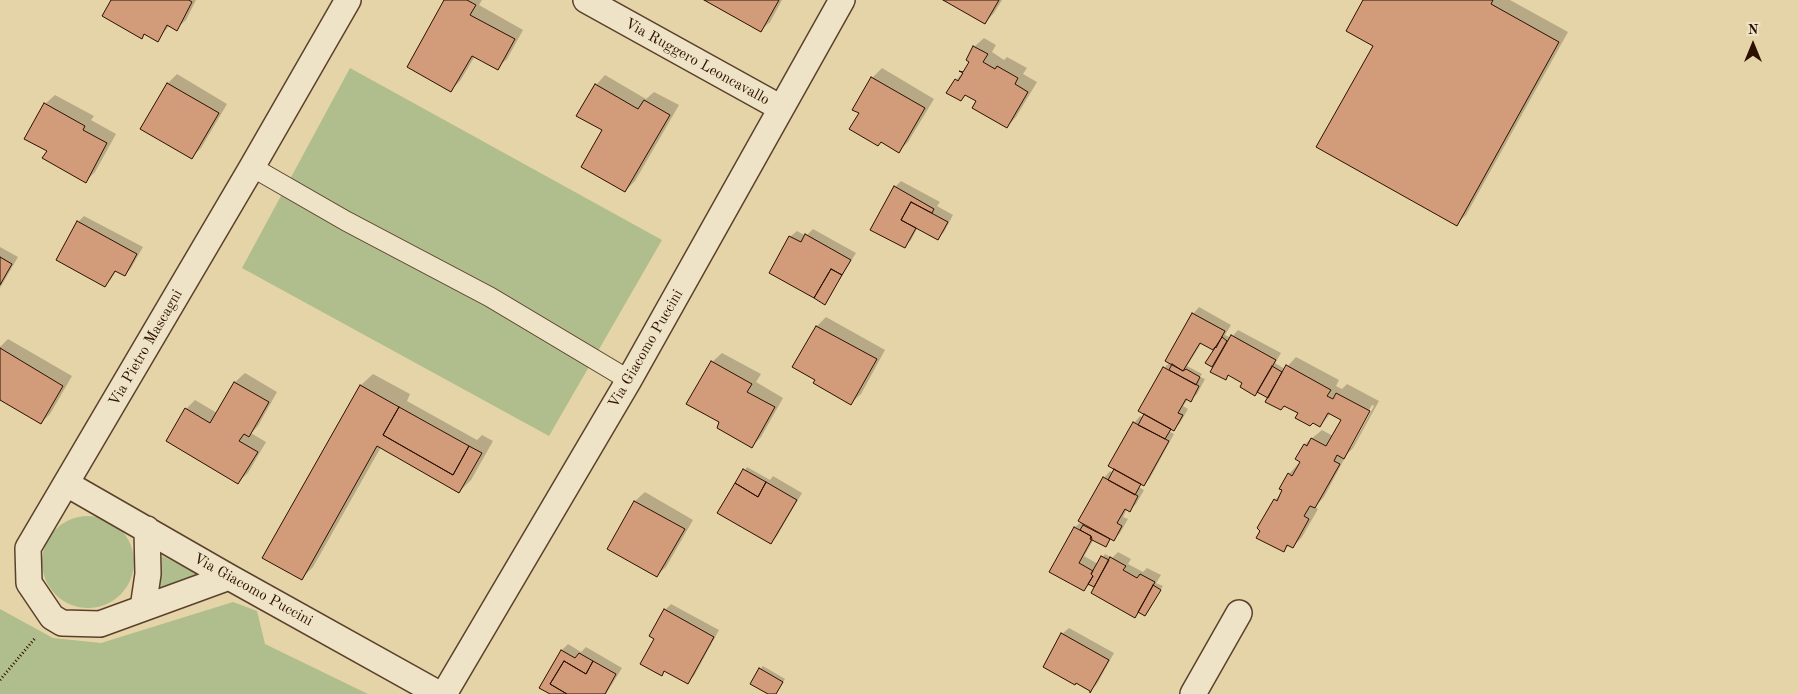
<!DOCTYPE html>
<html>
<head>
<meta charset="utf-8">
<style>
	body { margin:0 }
	#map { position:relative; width:1798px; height:694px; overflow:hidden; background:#e5d4a8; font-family:"Old Standard TT",serif }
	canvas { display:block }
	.north { position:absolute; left:1728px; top:20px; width:50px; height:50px; -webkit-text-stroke:4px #eee3c6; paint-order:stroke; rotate:0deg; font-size:14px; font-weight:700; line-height:20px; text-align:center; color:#2d1002 }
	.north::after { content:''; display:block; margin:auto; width:18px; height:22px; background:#2d1002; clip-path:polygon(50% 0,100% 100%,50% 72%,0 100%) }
</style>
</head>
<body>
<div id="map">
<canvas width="1798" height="694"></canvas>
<div class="north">N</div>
</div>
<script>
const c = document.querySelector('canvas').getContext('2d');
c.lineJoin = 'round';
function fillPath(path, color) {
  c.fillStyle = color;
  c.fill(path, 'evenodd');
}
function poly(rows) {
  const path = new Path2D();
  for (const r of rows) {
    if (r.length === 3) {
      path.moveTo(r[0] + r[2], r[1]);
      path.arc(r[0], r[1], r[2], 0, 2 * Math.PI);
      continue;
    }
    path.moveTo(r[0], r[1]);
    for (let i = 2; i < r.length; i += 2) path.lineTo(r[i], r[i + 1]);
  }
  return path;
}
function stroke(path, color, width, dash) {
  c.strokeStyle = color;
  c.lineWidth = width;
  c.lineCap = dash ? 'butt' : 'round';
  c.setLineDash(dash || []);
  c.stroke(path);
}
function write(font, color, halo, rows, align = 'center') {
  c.font = font + ' "Old Standard TT",serif';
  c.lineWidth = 4;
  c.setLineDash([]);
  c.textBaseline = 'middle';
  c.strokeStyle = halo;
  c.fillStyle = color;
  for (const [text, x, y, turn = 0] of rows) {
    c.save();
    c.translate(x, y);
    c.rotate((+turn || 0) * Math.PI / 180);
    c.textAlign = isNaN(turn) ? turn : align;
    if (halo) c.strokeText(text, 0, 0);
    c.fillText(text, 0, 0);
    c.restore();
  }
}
fillPath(poly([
	[350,68,662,240,549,436,242,268],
	[88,562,46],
	[162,556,204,576,160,590],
	[233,602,257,611,265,644,368,694,0,694,0,609,53,638,101,643]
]), '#afbe8c');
fillPath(poly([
	[112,0,196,0,186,20,176,29,170,25,157,40,145,33,142,37],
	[446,0,482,0,479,5,523,30,507,59,497,68,475,56,460,81,451,90],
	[706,0,782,0,770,22,760,31],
	[946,0,1002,0,994,13,985,23],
	[1364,0,1510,0,1568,32,1466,215,1456,224],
	[984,38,996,45,992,52,1004,60,1007,57,1027,68,1023,74,1037,82,1016,117,1007,127,978,101,966,94,961,100,948,93,956,80,965,70,971,61,974,47],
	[882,68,934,99,908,142,899,151,860,113,872,78],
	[177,74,227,104,201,148,192,157,142,128,168,83],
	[605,75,646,99,654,92,679,105,635,181,625,191,604,130,596,85],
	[55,95,94,116,91,120,116,134,95,172,86,181,48,150,45,104],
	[901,181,940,202,937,206,953,215,944,232,938,238,918,227,911,240,904,247,895,187],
	[84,216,143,247,131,268,125,275,117,270,111,279,105,286,78,222],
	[813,229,856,253,825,303,790,237,797,231,806,236],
	[0,247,18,257,0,288],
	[1199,307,1231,325,1225,335,1231,338,1238,330,1281,353,1275,363,1285,369,1296,357,1339,380,1336,386,1342,389,1347,384,1379,401,1353,448,1347,454,1324,497,1315,507,1318,509,1302,537,1293,547,1289,545,1283,551,1275,500,1284,490,1289,474,1298,464,1300,465,1302,462,1297,459,1305,444,1322,430,1333,436,1343,419,1331,413,1320,426,1258,391,1255,394,1244,382,1230,374,1226,378,1218,359,1211,366,1217,345,1202,342,1187,366,1202,374,1200,377,1205,379,1197,394,1190,400,1188,399,1183,406,1188,409,1180,423,1174,429,1172,428,1170,432,1174,434,1150,478,1144,485,1142,483,1139,487,1144,490,1136,504,1130,510,1127,509,1123,517,1128,519,1120,533,1113,540,1111,538,1106,546,1094,539,1084,556,1098,564,1105,554,1112,558,1118,552,1131,559,1128,564,1143,572,1147,568,1161,575,1156,583,1163,586,1148,612,1145,615,1140,612,1135,616,1090,584,1084,589,1051,571,1075,527,1081,522,1104,478,1110,471,1113,473,1134,423,1140,416,1144,418,1146,414,1140,411,1164,368,1170,362,1193,314],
	[1372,405,1374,406,1351,448,1348,448],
	[826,317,885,350,861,394,851,403,817,326],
	[8,339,72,376,50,414,41,423,0,399,0,347],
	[722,353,761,374,756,382,783,398,761,437,751,447,721,422,712,362],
	[245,373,277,392,258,426,251,433,266,442,248,473,238,482,186,409,195,400,217,413,235,382],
	[373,374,410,394,407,401,477,440,482,435,493,441,471,480,459,492,381,447,313,567,301,579,264,557,361,385],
	[747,467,770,480,773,476,802,493,777,536,771,542,719,512],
	[645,492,693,520,666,567,656,576,609,549,635,501],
	[671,604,719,630,694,676,688,682,666,670,661,674,656,639,665,610],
	[1069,628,1114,653,1097,684,1091,690,1062,634],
	[568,644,581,652,586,647,622,668,606,694,553,694,541,687,562,650],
	[763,666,785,679,776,694,771,694,760,669]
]), '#0003');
const building = poly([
	[111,0,189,0,192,2,177,31,167,25,158,42,144,34,142,39,102,16,111,0],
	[444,0,467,0,476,5,470,15,515,39,498,70,472,56,451,92,407,67,444,0],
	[704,0,779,0,761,32,704,0],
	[943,0,999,0,985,24,943,0],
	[1363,0,1493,0,1491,4,1559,42,1457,226,1316,147,1373,46,1346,31,1363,0],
	[973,46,988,54,983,62,995,69,997,66,1018,78,1015,84,1028,92,1007,128,972,108,976,101,965,95,961,101,946,93,955,79,958,81,963,73,959,71,963,72,969,62,966,60,973,46],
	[871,77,925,108,899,153,881,142,878,146,849,129,859,113,852,110,871,77],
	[167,83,219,113,192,159,140,129,167,83],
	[595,84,638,109,644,100,670,115,625,192,581,167,602,130,576,116,595,84],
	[44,103,85,126,83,130,107,143,86,183,42,158,47,151,24,139,44,103],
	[894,186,934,209,932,213,911,202,901,220,916,228,905,248,870,230,894,186],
	[911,202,948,222,938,240,901,220,911,202],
	[77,221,137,254,125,276,115,271,105,287,56,260,77,221],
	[805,234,851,260,842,275,831,269,814,298,769,273,789,236,801,242,805,234],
	[0,257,12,264,0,285,0,257],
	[831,269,842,275,825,305,814,298,831,269],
	[1192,313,1225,331,1216,348,1215,347,1213,350,1200,343,1183,371,1165,361,1192,313],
	[816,326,877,359,851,405,813,383,815,380,792,367,816,326],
	[1231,335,1276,360,1255,396,1240,387,1242,383,1228,375,1226,380,1210,372,1231,335],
	[1222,337,1227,341,1212,367,1205,363,1222,337],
	[0,348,63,386,41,424,0,400,0,348],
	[711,361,752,384,747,392,775,407,752,448,717,428,719,422,686,404,711,361],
	[1172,364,1183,371,1186,369,1200,377,1196,385,1169,370,1172,364],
	[1286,365,1331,390,1327,396,1333,399,1336,393,1370,411,1344,459,1337,455,1334,461,1340,464,1315,508,1310,506,1304,516,1309,519,1293,548,1287,545,1284,552,1256,538,1260,531,1257,528,1274,499,1277,501,1282,490,1279,489,1288,473,1292,476,1300,462,1295,459,1304,444,1307,446,1311,438,1326,446,1341,420,1328,413,1320,427,1313,423,1310,426,1295,418,1298,413,1284,406,1281,410,1265,402,1286,365],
	[1272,366,1282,372,1268,398,1257,392,1272,366],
	[1163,367,1199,386,1191,402,1186,399,1178,413,1183,415,1174,431,1138,411,1163,367],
	[234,382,269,402,249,437,244,434,239,441,258,452,238,484,166,441,185,408,210,423,234,382],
	[360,385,399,407,383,435,453,475,469,446,482,453,459,493,377,446,302,580,262,558,360,385],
	[399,407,469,446,453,475,383,435,399,407],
	[1144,414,1171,429,1165,439,1138,425,1144,414],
	[1133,422,1169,441,1144,486,1108,466,1133,422],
	[743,469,766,482,758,497,735,483,743,469],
	[1114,469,1141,484,1135,495,1108,480,1114,469],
	[1103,477,1138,496,1130,512,1125,509,1117,523,1122,526,1114,541,1078,521,1103,477],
	[766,482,797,500,771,544,717,513,735,483,758,497,766,482],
	[634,501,685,529,657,577,607,549,634,501],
	[1083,525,1110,539,1106,547,1090,539,1091,536,1080,530,1083,525],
	[1074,527,1091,536,1092,539,1079,563,1093,571,1091,574,1093,576,1084,591,1049,572,1074,527],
	[1101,556,1109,560,1094,587,1088,584,1093,576,1091,574,1101,556],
	[1110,557,1126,566,1123,570,1137,578,1140,574,1155,582,1135,618,1091,593,1110,557],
	[1153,585,1161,590,1145,616,1138,612,1153,585],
	[664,609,714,637,688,684,664,671,662,676,640,664,654,639,649,636,664,609],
	[1061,633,1109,660,1090,693,1090,691,1076,683,1075,685,1043,667,1061,633],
	[561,650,575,658,579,653,593,661,586,674,564,661,550,684,567,694,550,694,539,688,561,650],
	[564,661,586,674,593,661,616,674,605,694,567,694,550,684,564,661],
	[759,668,783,682,776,694,768,694,750,684,759,668]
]);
fillPath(building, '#d29b7a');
stroke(building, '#2d1002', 1);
const pedestrian = poly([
	[252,167,346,221,490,297,629,380]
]);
const minor = poly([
	[586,0,781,108],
	[67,484,229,577,439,694],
	[229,577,100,624,62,623,52,617,29,583,28,548,252,167,348,0],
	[143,608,148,574,147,529],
	[444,694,629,380,842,0],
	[1193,694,1239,613]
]);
stroke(pedestrian, '#5b412c', 21);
stroke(minor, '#5b412c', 28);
stroke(poly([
	[0,680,36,637]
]), '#2d1002', 3, [1, 2.5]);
stroke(pedestrian, '#eee3c6', 19);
stroke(minor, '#eee3c6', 25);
write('15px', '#2d1002', '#eee3c6', [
	["Via Ruggero Leoncavallo",697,62,29],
	["Via Pietro Mascagni",146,348,-60],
	["Via Giacomo Puccini",646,349,-60],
	["Via Giacomo Puccini",253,590,29]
]);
</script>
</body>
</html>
